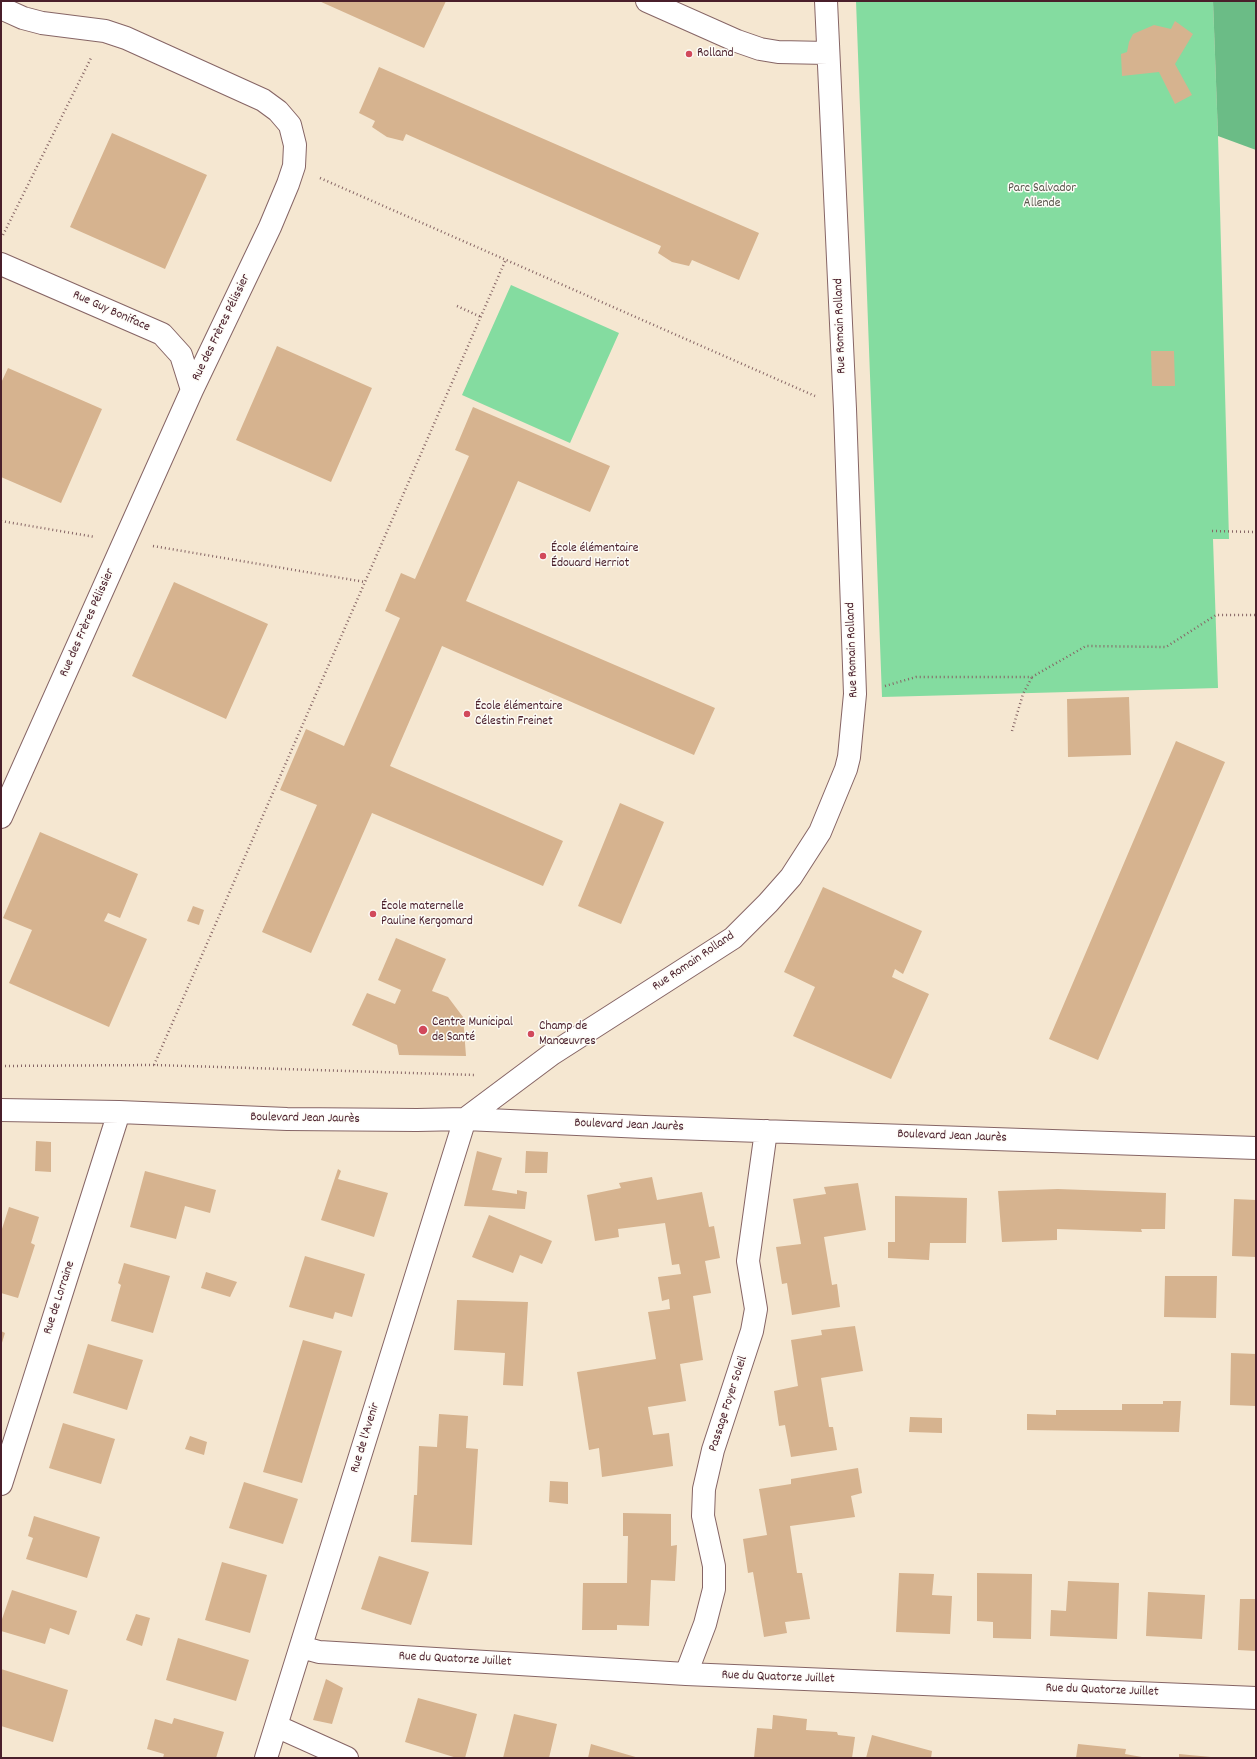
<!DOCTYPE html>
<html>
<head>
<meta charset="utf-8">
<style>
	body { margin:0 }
	#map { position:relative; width:1257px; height:1759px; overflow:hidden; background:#f5e7d1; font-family:Dekko,sans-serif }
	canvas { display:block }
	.frame { position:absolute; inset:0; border:2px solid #4a1f2b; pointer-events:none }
</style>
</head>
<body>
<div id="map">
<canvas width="1257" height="1759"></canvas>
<div class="frame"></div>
</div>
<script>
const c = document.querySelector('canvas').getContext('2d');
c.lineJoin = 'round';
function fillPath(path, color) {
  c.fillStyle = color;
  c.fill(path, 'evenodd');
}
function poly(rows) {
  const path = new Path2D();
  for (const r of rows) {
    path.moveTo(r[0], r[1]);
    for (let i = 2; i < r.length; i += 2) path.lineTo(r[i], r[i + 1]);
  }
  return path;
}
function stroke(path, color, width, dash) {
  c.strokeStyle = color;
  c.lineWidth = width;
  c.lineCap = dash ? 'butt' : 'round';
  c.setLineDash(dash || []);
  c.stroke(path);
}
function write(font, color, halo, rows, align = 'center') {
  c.font = font + ' Dekko,sans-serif';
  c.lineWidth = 3;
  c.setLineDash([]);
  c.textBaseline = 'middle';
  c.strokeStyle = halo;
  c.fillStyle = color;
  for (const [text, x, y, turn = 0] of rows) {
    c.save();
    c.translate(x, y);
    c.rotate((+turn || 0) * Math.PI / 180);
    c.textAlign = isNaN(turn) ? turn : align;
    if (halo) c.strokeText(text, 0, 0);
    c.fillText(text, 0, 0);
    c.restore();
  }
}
fillPath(poly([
	[856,1,1213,1,1218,136,1229,539,1213,539,1218,688,882,697],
	[511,285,619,333,570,443,462,395]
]), '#84dca0');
fillPath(poly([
	[1213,1,1256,1,1256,150,1218,136]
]), '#6bbc86');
fillPath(poly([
	[319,1,446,1,424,48],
	[1175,21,1193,34,1175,64,1192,95,1175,104,1159,72,1122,76,1121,54,1127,52,1129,42,1133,34,1154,25,1171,29],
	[379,67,759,233,739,280,692,260,689,266,672,262,658,253,661,246,406,134,403,141,387,137,372,127,375,121,359,113],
	[112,133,207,175,165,269,70,227],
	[277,346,372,388,331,482,236,440],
	[1151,351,1174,351,1175,386,1152,386],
	[8,368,102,409,61,503,1,477,1,383],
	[473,407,610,466,590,512,518,481,466,601,715,708,694,755,442,646,390,766,563,841,543,886,372,813,311,953,262,932,317,805,280,790,306,729,344,746,400,618,385,611,401,573,415,579,469,456,455,450],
	[174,582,268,624,226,719,132,676],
	[1129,697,1131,755,1068,757,1067,699],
	[1176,741,1225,762,1098,1060,1049,1039],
	[620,803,664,822,621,924,578,906],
	[40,832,138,874,120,918,108,913,104,921,147,939,109,1027,9,983,32,930,3,918],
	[823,887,922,931,903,974,895,969,892,977,929,994,891,1079,793,1036,815,987,784,972],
	[193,906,204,910,199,925,187,921],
	[396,938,446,959,432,991,448,997,463,1017,466,1056,399,1055,397,1045,352,1025,367,993,395,1004,401,990,378,980],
	[36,1141,51,1142,51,1172,35,1171],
	[477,1151,502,1158,492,1190,517,1194,517,1190,527,1192,525,1209,464,1206],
	[526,1151,548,1152,547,1173,525,1173],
	[338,1169,341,1171,338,1179,388,1193,374,1237,321,1220],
	[145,1171,216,1190,210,1213,185,1206,176,1239,130,1227],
	[652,1177,657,1200,702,1192,709,1227,714,1226,720,1258,705,1261,711,1293,693,1296,703,1360,680,1364,686,1401,648,1407,653,1435,669,1433,673,1466,602,1477,599,1448,589,1450,577,1372,656,1359,648,1312,670,1309,669,1299,662,1301,658,1277,681,1274,679,1264,672,1265,665,1223,618,1229,619,1237,595,1241,587,1195,621,1188,619,1183],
	[858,1183,866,1230,824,1237,832,1285,837,1284,840,1307,792,1315,787,1283,782,1284,776,1247,801,1244,793,1199,826,1194,824,1187],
	[1058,1189,1166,1193,1165,1229,1141,1229,1142,1232,1057,1229,1057,1240,1002,1242,998,1191],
	[895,1196,967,1198,966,1243,930,1243,929,1260,888,1258,888,1242,895,1242],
	[1234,1199,1256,1200,1256,1257,1232,1256],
	[9,1207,39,1217,31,1243,35,1245,18,1298,1,1293,1,1232],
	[489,1215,552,1241,542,1264,520,1255,513,1273,472,1257],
	[305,1256,365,1274,352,1317,335,1312,333,1319,289,1307],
	[124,1263,170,1276,153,1333,111,1321,121,1285,118,1283],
	[206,1272,237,1282,230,1297,201,1288],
	[1165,1276,1217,1276,1216,1318,1164,1317],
	[457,1300,528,1302,523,1386,503,1385,505,1353,454,1350],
	[855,1326,863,1371,821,1378,829,1427,833,1427,837,1450,791,1457,785,1425,779,1426,774,1391,798,1386,791,1340,822,1335,821,1330],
	[1,1331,5,1333,1,1346],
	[303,1340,342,1351,302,1483,263,1472],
	[88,1344,143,1360,127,1410,73,1393],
	[1231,1353,1256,1354,1256,1406,1230,1405],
	[1163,1401,1181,1401,1179,1432,1027,1430,1027,1414,1056,1415,1056,1410,1122,1410,1122,1404,1163,1404],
	[439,1414,468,1416,466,1448,478,1449,472,1545,411,1542,414,1495,417,1495,419,1446,437,1447],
	[910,1417,942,1418,942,1433,909,1432],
	[63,1423,115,1439,101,1484,49,1468],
	[190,1436,207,1442,204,1455,185,1449],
	[858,1468,862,1493,851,1496,855,1517,790,1526,797,1573,802,1573,810,1619,785,1622,787,1633,764,1637,753,1572,748,1573,743,1539,767,1535,759,1489,791,1484,791,1479],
	[550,1481,568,1482,568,1504,549,1502],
	[244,1482,298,1499,283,1544,229,1528],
	[623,1513,671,1514,671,1546,677,1545,675,1581,651,1580,649,1626,617,1625,617,1630,582,1630,583,1583,627,1583,628,1536,623,1536],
	[34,1516,100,1537,87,1578,26,1559,33,1538,28,1536],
	[379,1556,429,1572,411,1625,361,1609],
	[222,1562,267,1575,250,1633,205,1620],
	[899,1573,934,1574,932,1595,952,1596,950,1634,896,1632],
	[977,1573,1032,1574,1031,1639,993,1638,993,1622,977,1621],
	[1068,1581,1119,1583,1117,1639,1050,1636,1051,1610,1066,1611],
	[12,1590,77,1611,69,1635,50,1628,45,1644,1,1631,1,1622],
	[1148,1592,1205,1595,1202,1639,1146,1636],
	[1240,1599,1256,1599,1256,1651,1238,1650],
	[136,1614,150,1618,142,1646,126,1640],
	[178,1638,249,1660,236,1701,166,1680],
	[1,1669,68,1690,53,1742,1,1726],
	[326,1679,343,1688,332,1724,313,1720],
	[418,1698,477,1714,465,1758,457,1758,405,1742],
	[514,1714,557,1724,549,1758,503,1758],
	[773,1715,807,1719,806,1730,837,1732,838,1735,855,1737,852,1758,754,1758,757,1728,772,1729],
	[174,1718,224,1732,216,1758,163,1758,164,1754,147,1749,155,1719,172,1724],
	[872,1735,932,1751,931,1758,866,1758],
	[591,1744,639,1758,588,1758],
	[1078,1744,1126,1749,1125,1754,1142,1757,1142,1758,1076,1758],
	[1179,1754,1211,1757,1211,1758,1179,1758]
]), '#d6b38f');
const minor = poly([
	[647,1,737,41,760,49,778,52,828,53],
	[1,8,23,18,42,23,105,31,126,38,263,100,278,111,290,125,295,145,294,166,288,184,270,227,192,390,1,817],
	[1,264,162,334,181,355,192,390],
	[1,1110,119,1112,287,1119,417,1120,465,1119,644,1127,1256,1148],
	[465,1119,552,1054,733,938,768,903,791,877,820,832,846,769,849,757,855,694,845,409,826,1],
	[1,1484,119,1112],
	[301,1647,319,1652,686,1674,1256,1698],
	[686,1674,705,1624,714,1589,714,1566,703,1516,704,1489,713,1450,752,1331,756,1309,748,1261,766,1131],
	[276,1726,347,1758],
	[266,1758,465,1119]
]);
stroke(minor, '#866565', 24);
stroke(poly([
	[320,178,815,396],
	[3,235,91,58],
	[457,306,481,317],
	[1,521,95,537],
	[1212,531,1256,532],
	[153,546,365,582],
	[885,686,916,677,1032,677,1086,646,1166,647,1216,615,1256,615],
	[1012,731,1023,694,1032,677],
	[154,1065,506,259],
	[1,1066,154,1065,474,1075]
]), '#866565', 2.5, [1, 3]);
stroke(minor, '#fff', 22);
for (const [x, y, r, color] of [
	[689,54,4,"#d1495b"],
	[543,556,4,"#d1495b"],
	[467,714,4,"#d1495b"],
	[373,914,4,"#d1495b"],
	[423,1030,5,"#d1495b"],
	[531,1034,4,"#d1495b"]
]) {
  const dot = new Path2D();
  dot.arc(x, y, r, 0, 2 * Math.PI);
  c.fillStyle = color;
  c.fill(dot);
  stroke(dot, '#fdfcf7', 1.5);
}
write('13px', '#4a1f2b', '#fdfcf7', [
	["Rolland",697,54],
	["École élémentaire",551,549],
	["Édouard Herriot",551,564],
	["École élémentaire",475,707],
	["Célestin Freinet",475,722],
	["École maternelle",381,907],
	["Pauline Kergomard",381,922],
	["Centre Municipal",432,1023],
	["de Santé",432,1038],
	["Champ de",539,1027],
	["Manœuvres",539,1042]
], 'left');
write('13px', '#5b584e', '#fdfcf7', [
	["Parc Salvador",1042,189],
	["Allende",1042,204]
]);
write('13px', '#4a1f2b', '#fdfcf7', [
	["Rue Guy Boniface",111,312,24],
	["Rue Romain Rolland",841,326,-92],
	["Rue des Frères Pélissier",222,328,-64],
	["Rue des Frères Pélissier",88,623,-66],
	["Rue Romain Rolland",853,650,-92],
	["Rue Romain Rolland",694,962,-34],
	["Boulevard Jean Jaurès",305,1119,1],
	["Boulevard Jean Jaurès",629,1126,2],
	["Boulevard Jean Jaurès",952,1137,2],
	["Rue de Lorraine",60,1298,-72],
	["Passage Foyer Soleil",729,1404,-72],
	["Rue de l'Avenir",366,1438,-73],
	["Rue du Quatorze Juillet",455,1660,3],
	["Rue du Quatorze Juillet",778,1678,2],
	["Rue du Quatorze Juillet",1102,1691,2]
]);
</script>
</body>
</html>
